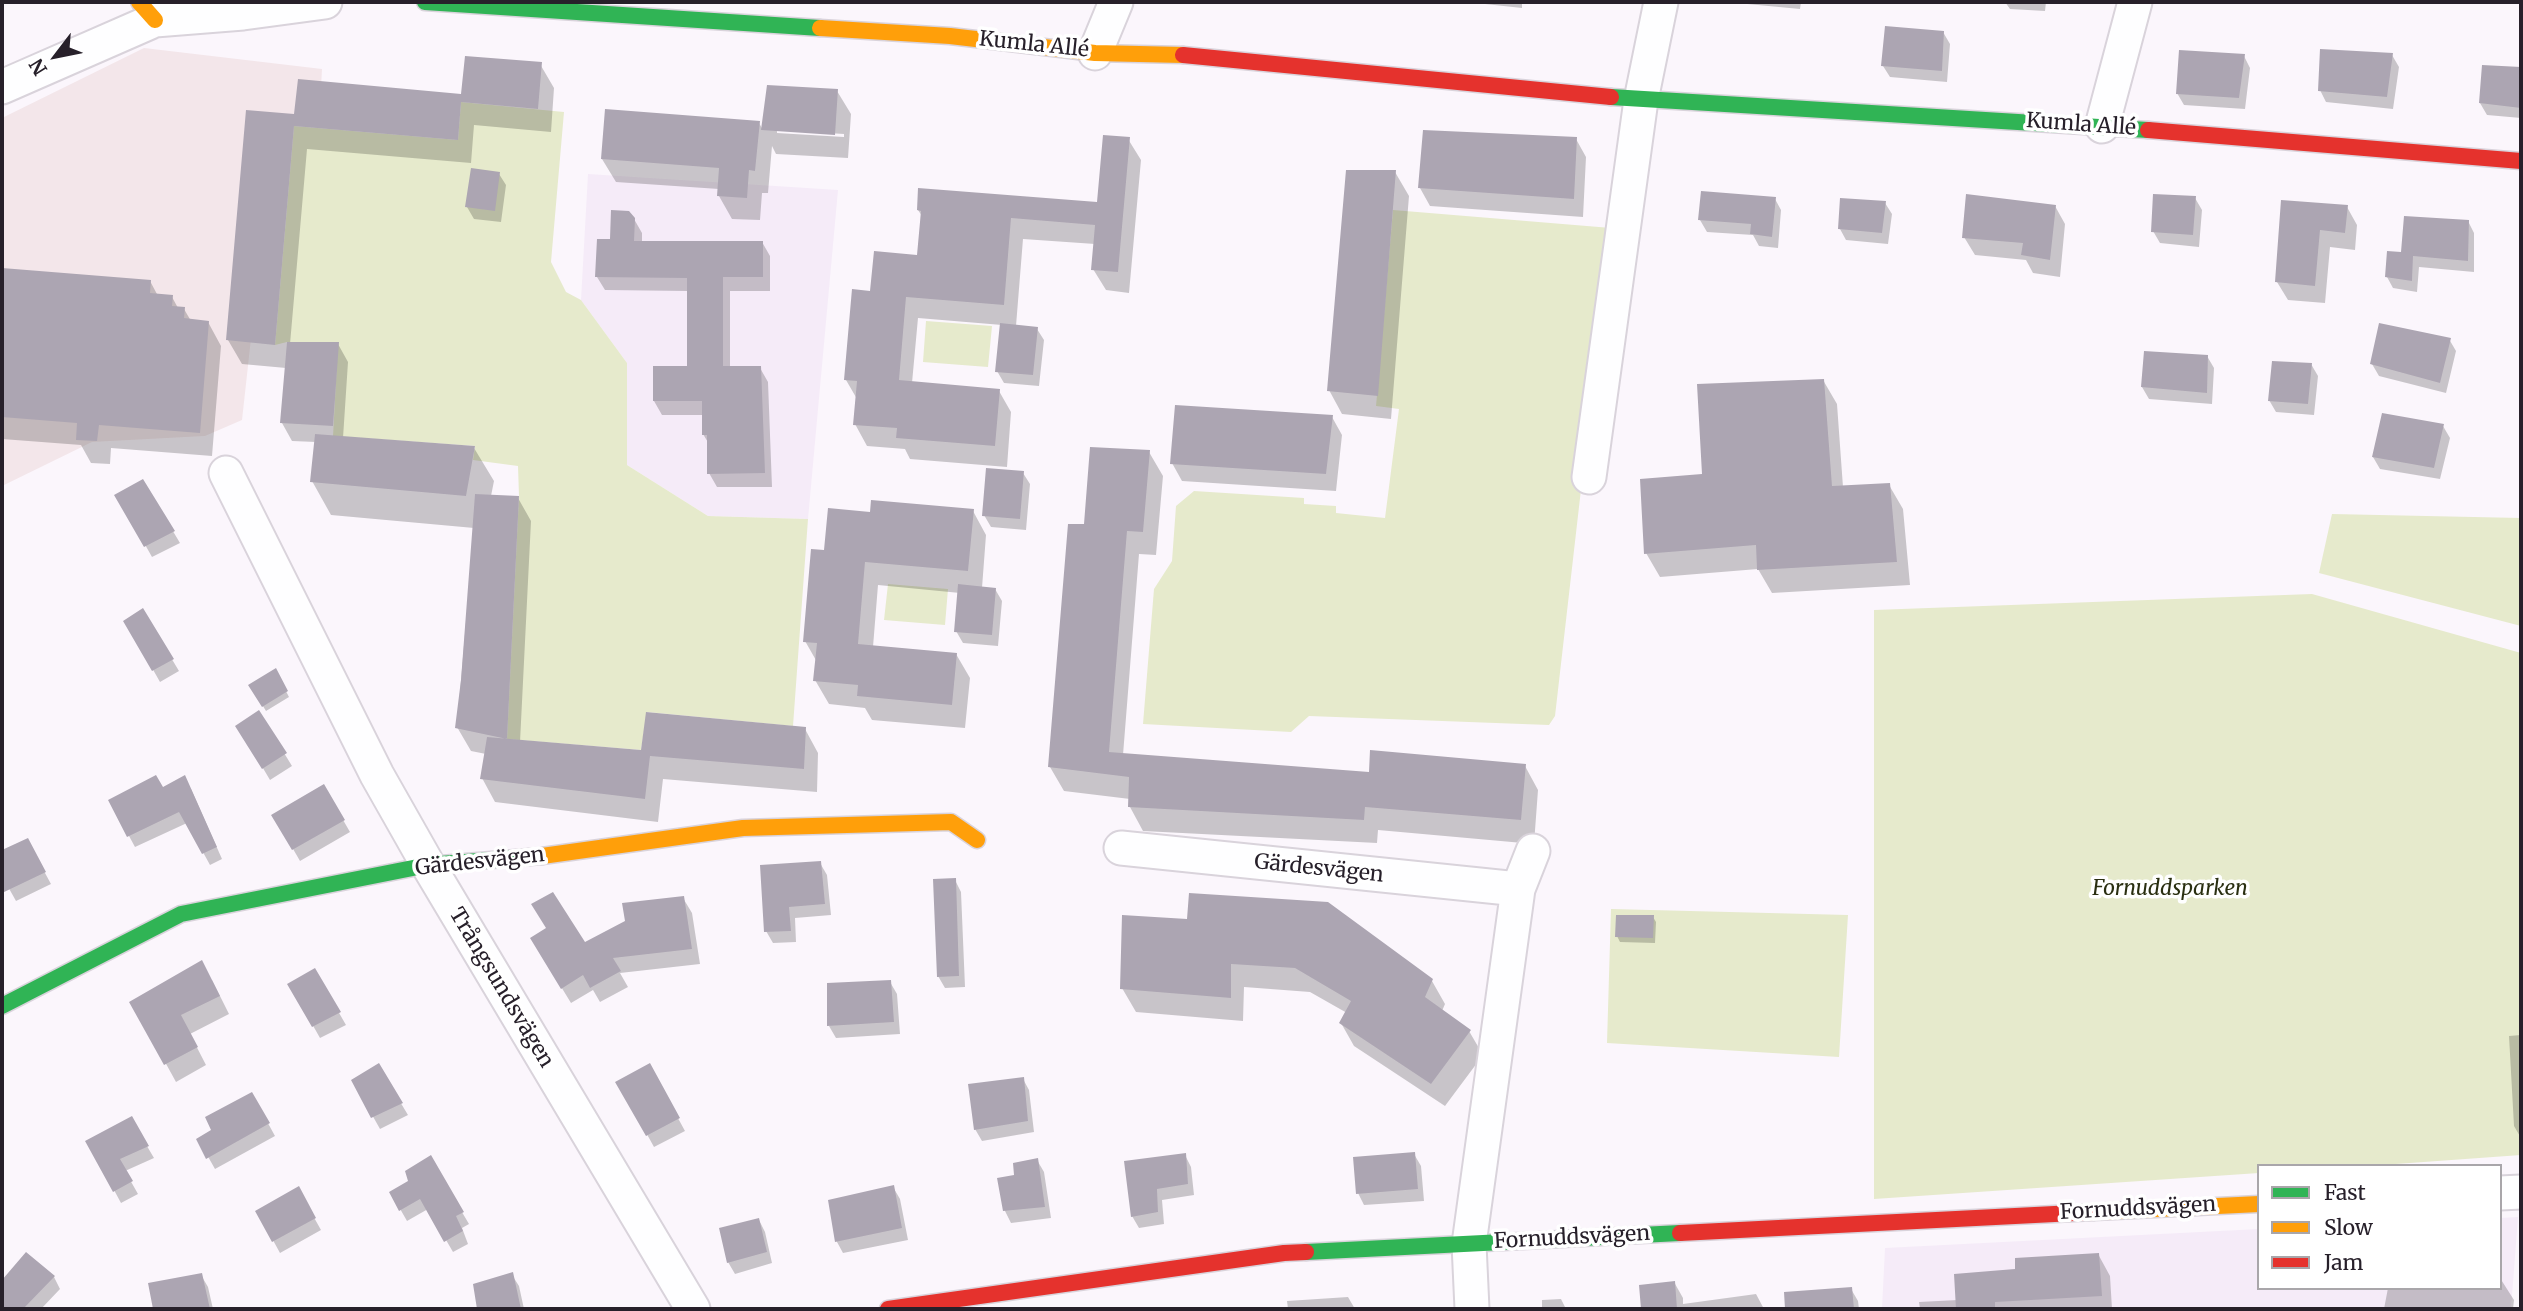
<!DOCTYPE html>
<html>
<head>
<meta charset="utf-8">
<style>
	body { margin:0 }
	#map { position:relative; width:2523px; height:1311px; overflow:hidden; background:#fbf6fc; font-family:Merriweather,serif }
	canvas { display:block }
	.frame { position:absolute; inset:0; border:4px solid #27202a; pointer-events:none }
	.legend { position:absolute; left:2257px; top:1164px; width:245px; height:126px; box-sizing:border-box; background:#fff; border:2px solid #a9a6aa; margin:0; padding:9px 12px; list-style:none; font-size:21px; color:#27202a }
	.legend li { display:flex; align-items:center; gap:14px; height:35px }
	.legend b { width:35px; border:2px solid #a9a6aa }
	.north { position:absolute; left:21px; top:21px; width:70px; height:70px; -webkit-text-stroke:5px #fff; paint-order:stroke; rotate:238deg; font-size:19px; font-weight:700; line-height:28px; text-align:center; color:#27202a }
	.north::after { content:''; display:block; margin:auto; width:24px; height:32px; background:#27202a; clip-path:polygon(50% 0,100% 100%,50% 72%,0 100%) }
</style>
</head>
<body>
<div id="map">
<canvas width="2523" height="1311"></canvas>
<div class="frame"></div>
<ul class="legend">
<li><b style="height:9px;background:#30b455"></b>Fast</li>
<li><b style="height:9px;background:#ff9f0a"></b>Slow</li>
<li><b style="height:9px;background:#e5322d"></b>Jam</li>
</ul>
<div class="north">N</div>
</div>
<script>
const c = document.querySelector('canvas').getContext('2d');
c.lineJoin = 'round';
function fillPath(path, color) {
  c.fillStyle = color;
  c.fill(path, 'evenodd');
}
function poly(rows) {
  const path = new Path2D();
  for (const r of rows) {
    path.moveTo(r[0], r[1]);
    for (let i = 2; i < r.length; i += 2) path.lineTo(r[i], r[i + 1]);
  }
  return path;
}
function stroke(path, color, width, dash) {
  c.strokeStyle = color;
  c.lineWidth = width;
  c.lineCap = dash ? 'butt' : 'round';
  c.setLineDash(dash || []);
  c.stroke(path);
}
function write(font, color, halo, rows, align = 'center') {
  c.font = font + ' Merriweather,serif';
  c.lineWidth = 7;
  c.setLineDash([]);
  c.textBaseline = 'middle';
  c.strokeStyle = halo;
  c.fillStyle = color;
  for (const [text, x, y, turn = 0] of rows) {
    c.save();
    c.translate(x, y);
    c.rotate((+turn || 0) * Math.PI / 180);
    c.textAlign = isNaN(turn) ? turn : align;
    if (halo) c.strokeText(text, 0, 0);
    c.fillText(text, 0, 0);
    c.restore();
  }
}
fillPath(poly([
	[144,48,322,69,320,106,273,140,242,420,205,436,92,442,2,486,2,118]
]), '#f3e6ea');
fillPath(poly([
	[588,174,838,190,808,519,708,516,627,465,627,363,581,300],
	[2518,1217,2511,1309,1882,1309,1885,1248,2259,1229,2259,1288,2500,1288,2500,1218]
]), '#f5ebf8');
fillPath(poly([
	[461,102,564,112,551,262,566,292,581,300,627,363,627,465,708,516,808,519,793,726,647,712,641,750,507,739,519,496,518,466,473,460,475,446,333,436,338,343,287,342,275,345,294,126,458,140],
	[1393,210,1611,228,1555,716,1549,725,1309,716,1291,732,1143,724,1154,589,1172,561,1176,506,1194,491,1304,498,1304,504,1336,506,1336,513,1385,518,1399,409,1376,406],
	[926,321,992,326,988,367,923,362],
	[2332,514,2521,518,2521,626,2319,573],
	[888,584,948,589,945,625,884,620],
	[2312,594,2521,653,2521,1155,2368,1166,2259,1166,2259,1173,1874,1199,1874,610],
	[1611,909,1848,915,1839,1057,1607,1043]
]), '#e6eacc');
fillPath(poly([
	[1484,2,1522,2,1522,8,1485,4],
	[1726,2,1801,2,1800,9],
	[2005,2,2046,2,2045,11,2010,9],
	[1943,32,1950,44,1947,82,1890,77,1883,66],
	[2392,55,2399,67,2393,109,2326,102,2320,90],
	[2244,56,2250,68,2245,109,2184,105,2177,93],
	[540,64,554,88,551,132,474,125,471,163,307,149,290,344,338,344,348,362,343,438,474,448,494,481,491,496,518,498,531,521,520,742,642,752,805,729,818,753,817,792,663,779,658,822,495,802,482,778,486,754,471,751,457,727,474,528,331,515,312,481,316,442,292,441,282,423,286,368,242,364,228,340,296,116,463,95],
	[2483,67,2521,68,2521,118,2487,115,2480,103],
	[837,91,851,114,848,158,776,154,772,146,768,193,762,193,760,220,732,219,719,196,719,189,616,182,602,159,759,123,763,130],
	[777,130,844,134,844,137,777,133],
	[1128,139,1141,160,1129,293,1106,290,1093,269,1095,244,1023,239,1016,326,1037,329,1044,340,1039,386,1004,383,997,371,1002,325,918,318,912,383,999,391,1011,412,1007,467,910,459,905,449,867,446,855,424,857,399,846,380,872,293,919,257,922,216,918,210,1099,204],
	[1576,139,1586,157,1583,217,1430,206,1420,188],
	[1395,172,1409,196,1391,419,1342,414,1329,390],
	[499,174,506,185,501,222,474,219,467,207],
	[2195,198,2202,210,2199,247,2160,243,2153,231],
	[1775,199,1781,210,1778,248,1759,246,1753,235,1707,232,1700,220],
	[2282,202,2347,207,2357,225,2355,250,2330,247,2325,303,2288,300,2277,282],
	[1885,203,1892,214,1888,244,1846,240,1840,229],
	[2055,206,2065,224,2060,277,2033,273,2026,260,1975,255,1964,237],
	[634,219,642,233,642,243,762,242,770,256,770,291,730,291,730,368,760,368,768,382,772,487,717,487,709,473,709,444,703,434,703,415,662,415,654,401,689,368,688,291,605,290,597,277,612,241],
	[2468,221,2474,233,2474,272,2419,267,2417,292,2393,288,2387,277,2403,254],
	[2,269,150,281,158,296,172,297,178,308,184,309,191,321,208,322,221,346,212,456,111,448,110,464,91,463,81,445,2,439],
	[2449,339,2456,351,2446,393,2379,376,2372,364],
	[2207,356,2214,368,2212,404,2149,399,2142,387],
	[2311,364,2318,376,2314,415,2276,412,2269,400],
	[1823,380,1837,404,1843,487,1889,485,1903,509,1910,585,1772,593,1758,569,1660,577,1646,553,1704,475],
	[1332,417,1342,435,1336,491,1182,481,1172,463],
	[2443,426,2450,438,2440,479,2380,469,2373,457],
	[1149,452,1163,476,1156,555,1139,554,1123,755,1370,774,1525,766,1538,790,1534,844,1378,830,1377,843,1143,831,1130,807,1130,799,1064,791,1050,767,1086,526],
	[1023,473,1030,484,1026,530,991,527,984,515],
	[143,481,180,543,152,557,117,495],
	[973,511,986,535,982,588,995,589,1002,601,998,646,963,643,956,631,960,593,878,585,873,647,956,654,970,678,965,728,872,720,865,708,829,704,815,680,817,662,805,641,826,552,872,514],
	[143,611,179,671,160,682,126,622],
	[275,670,289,697,266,711,250,685],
	[259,712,292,766,270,780,238,726],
	[324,787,350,832,300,861,274,816],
	[163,789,191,789,222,859,210,865,187,823,135,847,110,801],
	[27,840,51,884,16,901,2,876,2,852],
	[820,863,827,875,831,915,795,918,796,942,773,943,766,931],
	[955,880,961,892,965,987,945,988,938,976],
	[683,898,692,913,700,964,620,973,628,987,600,1002,593,990,571,1003,541,954,585,944],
	[1124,917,1432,981,1445,1004,1442,1011,1469,1031,1483,1055,1445,1106,1354,1046,1341,1023,1347,1013,1310,992,1244,987,1243,1021,1136,1012,1122,988],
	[1653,917,1656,922,1655,943,1620,942,1617,936],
	[315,971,346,1025,320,1038,290,985],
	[212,980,229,1014,190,1034,206,1065,176,1082,132,1002],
	[890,982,897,994,900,1034,836,1038,829,1026],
	[2521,1035,2521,1138,2514,1126,2509,1036],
	[378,1065,408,1115,380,1129,353,1081],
	[649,1065,685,1131,654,1147,618,1082],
	[1023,1079,1029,1090,1034,1132,982,1141,975,1129],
	[252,1094,275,1136,215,1169,198,1139,213,1131],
	[131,1119,154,1158,125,1171,138,1194,121,1203,88,1142],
	[1414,1154,1421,1166,1424,1201,1364,1205,1358,1193],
	[1185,1155,1191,1167,1194,1195,1162,1200,1164,1224,1139,1228,1132,1216],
	[430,1158,469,1224,462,1228,468,1244,453,1252,428,1209,407,1221,391,1193,410,1181],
	[1037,1160,1044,1172,1051,1218,1011,1223,1005,1211,999,1179,1016,1176],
	[893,1187,900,1199,908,1240,843,1253,837,1242,830,1201],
	[298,1189,321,1230,280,1253,257,1211],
	[759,1220,765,1232,772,1263,735,1274,728,1262],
	[26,1254,54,1277,60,1289,41,1309,2,1309,2,1282],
	[2098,1254,2110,1276,2112,1309,1920,1309,1919,1302,1958,1300,2017,1271],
	[201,1275,208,1287,213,1309,155,1309,150,1284],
	[512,1275,519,1286,524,1309,479,1309,475,1285],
	[2500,1278,2514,1300,2513,1309,2384,1309,2388,1288,2500,1288],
	[1674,1282,1683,1298,1683,1304,1756,1294,1764,1309,1643,1309,1641,1286],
	[1851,1289,1858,1301,1859,1309,1802,1309,1802,1292],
	[1348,1297,1355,1309,1288,1309,1287,1301],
	[1561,1299,1566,1309,1515,1309,1542,1307,1542,1300]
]), '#0003');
fillPath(poly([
	[1885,26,1944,31,1942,71,1881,66],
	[2320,49,2393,53,2387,97,2318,91],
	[2179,50,2245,54,2239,98,2176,94],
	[465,56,542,62,538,109,461,102,458,140,294,126,275,345,226,340,246,110,294,114,298,79,461,94],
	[2482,65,2521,67,2521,108,2479,103],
	[767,85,838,89,835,135,761,130],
	[605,109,760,121,755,171,749,170,747,198,717,196,719,168,601,159],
	[1423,130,1577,137,1574,199,1418,188],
	[1103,135,1130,137,1118,272,1091,270,1095,225,1011,218,1004,305,906,297,899,380,1000,389,995,446,896,438,897,428,853,425,857,381,844,380,852,289,870,291,874,251,917,255,921,211,917,210,918,188,1097,202],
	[471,168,500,172,495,211,465,207],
	[1346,170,1396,170,1378,396,1327,391],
	[1701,191,1776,197,1772,237,1750,234,1751,224,1698,220],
	[1966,194,2056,205,2050,260,2021,255,2023,243,1962,238],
	[2153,194,2196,196,2193,235,2151,232],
	[1840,198,1886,201,1882,233,1838,229],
	[2281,200,2348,205,2345,233,2320,230,2315,286,2275,282],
	[611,210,629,211,635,218,634,241,763,241,763,277,723,277,723,366,761,366,765,473,707,474,707,435,702,435,702,401,653,401,653,366,687,366,687,278,595,277,597,239,610,239],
	[2404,216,2469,220,2468,261,2413,256,2412,281,2385,277,2387,251,2401,252],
	[2,268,151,280,150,293,173,295,172,306,185,307,184,318,209,321,200,433,99,425,97,441,76,440,77,423,2,417],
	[1000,323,1038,327,1033,375,995,372],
	[2379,323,2451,338,2440,383,2370,364],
	[287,342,339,342,333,426,280,423],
	[2144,351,2208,355,2207,393,2141,387],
	[2272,361,2312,363,2308,404,2268,401],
	[1824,379,1832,486,1890,483,1897,562,1757,570,1756,545,1644,554,1640,479,1702,474,1697,384],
	[1175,405,1333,415,1326,474,1170,464],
	[2382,413,2444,424,2434,468,2372,457],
	[315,434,475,446,466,496,310,482],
	[1090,447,1150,450,1143,532,1127,531,1109,752,1369,772,1370,750,1526,764,1521,820,1365,807,1364,820,1128,807,1129,777,1048,767,1068,524,1084,524],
	[986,468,1024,471,1020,519,982,516],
	[143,479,175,531,144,547,114,495],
	[475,494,519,496,507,739,455,728,461,680],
	[871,500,974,509,968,571,865,562,858,644,957,653,952,705,857,696,858,685,813,681,817,643,803,642,811,549,824,550,828,508,870,512],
	[958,584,996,588,992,635,954,632],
	[143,608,174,659,152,671,123,621],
	[276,668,288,691,262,707,248,685],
	[259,710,287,753,262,769,235,726],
	[646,712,806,727,804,769,650,756,645,799,480,779,487,737,641,750],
	[156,775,163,787,185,775,217,847,202,854,179,812,127,837,108,800],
	[324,784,345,820,292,850,271,815],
	[28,838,46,872,2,893,2,850],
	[821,861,825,904,789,907,791,931,764,932,760,865],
	[956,878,959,976,937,977,933,879],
	[553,892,585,942,625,921,622,903,684,896,692,949,613,958,621,971,590,988,583,975,561,989,530,938,546,928,531,904],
	[1189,893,1328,902,1433,979,1425,997,1471,1030,1431,1084,1339,1023,1351,1001,1295,968,1231,964,1231,998,1120,989,1122,915,1187,919],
	[1616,915,1654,915,1653,938,1615,937],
	[202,960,220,996,181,1015,198,1047,164,1065,129,1002],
	[315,968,341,1012,312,1027,287,984],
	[891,980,894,1022,827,1026,827,983],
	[379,1063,403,1103,371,1118,351,1080],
	[650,1063,680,1118,646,1136,615,1082],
	[1024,1077,1028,1121,974,1130,968,1084],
	[252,1092,270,1123,206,1159,196,1139,211,1130,205,1117],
	[132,1116,149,1146,120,1159,133,1181,113,1192,85,1141],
	[1415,1152,1418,1189,1356,1194,1353,1157],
	[1186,1153,1188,1184,1157,1189,1158,1212,1131,1217,1124,1161],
	[431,1155,464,1212,456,1216,463,1231,444,1242,420,1199,399,1211,389,1192,408,1181,405,1171],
	[1038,1158,1045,1207,1003,1211,997,1178,1014,1175,1013,1163],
	[894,1185,902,1228,835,1242,828,1200],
	[299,1186,316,1218,272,1242,255,1211],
	[759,1218,767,1252,727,1263,719,1228],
	[26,1252,55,1276,23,1309,2,1309,2,1280],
	[2099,1253,2102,1296,1995,1302,1995,1309,1956,1309,1954,1274,2015,1269,2015,1258],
	[513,1272,521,1309,477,1309,473,1284],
	[202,1273,210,1309,153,1309,148,1283],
	[1675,1281,1677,1309,1641,1309,1639,1285],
	[1852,1287,1854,1309,1785,1309,1784,1292]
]), '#aca5b2');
const street = poly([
	[1095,53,1116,2],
	[2,87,155,20,243,13,325,2],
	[2102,126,2135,2],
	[226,473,377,775,428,865,693,1309],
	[1589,477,1641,100,1661,2],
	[1121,848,1518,889],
	[2500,1193,2521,1192],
	[1472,1309,1469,1244,1518,889,1533,851]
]);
const fast = poly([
	[425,2,820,28],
	[1611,97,2148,130],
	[2,1006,181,914,428,865,542,856],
	[1306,1252,1680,1233]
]);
const slow = poly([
	[139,2,155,20],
	[820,28,950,36,1095,53,1183,55],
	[542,856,743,828,951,822,977,840],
	[2094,1212,2259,1204]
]);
const jam = poly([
	[1183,55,1611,97],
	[2148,130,2521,161],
	[1680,1233,2094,1212],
	[888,1309,1284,1253,1306,1252]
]);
stroke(street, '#d9d3db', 37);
stroke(fast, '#d9d3db', 19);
stroke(slow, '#d9d3db', 19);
stroke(jam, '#d9d3db', 19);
stroke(street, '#fefeff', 33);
stroke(fast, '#30b455', 16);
stroke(slow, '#ff9f0a', 16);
stroke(jam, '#e5322d', 16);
write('21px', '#27202a', '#fff', [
	["Kumla Allé",1034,45,6],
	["Kumla Allé",2081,125,4],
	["Gärdesvägen",480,862,-6],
	["Gärdesvägen",1319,869,6],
	["Trångsundsvägen",501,988,59],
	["Fornuddsvägen",2138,1209,-3],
	["Fornuddsvägen",1572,1238,-3]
]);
write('italic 21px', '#2a2f11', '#fff', [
	["Fornuddsparken",2170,889]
]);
</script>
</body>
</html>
